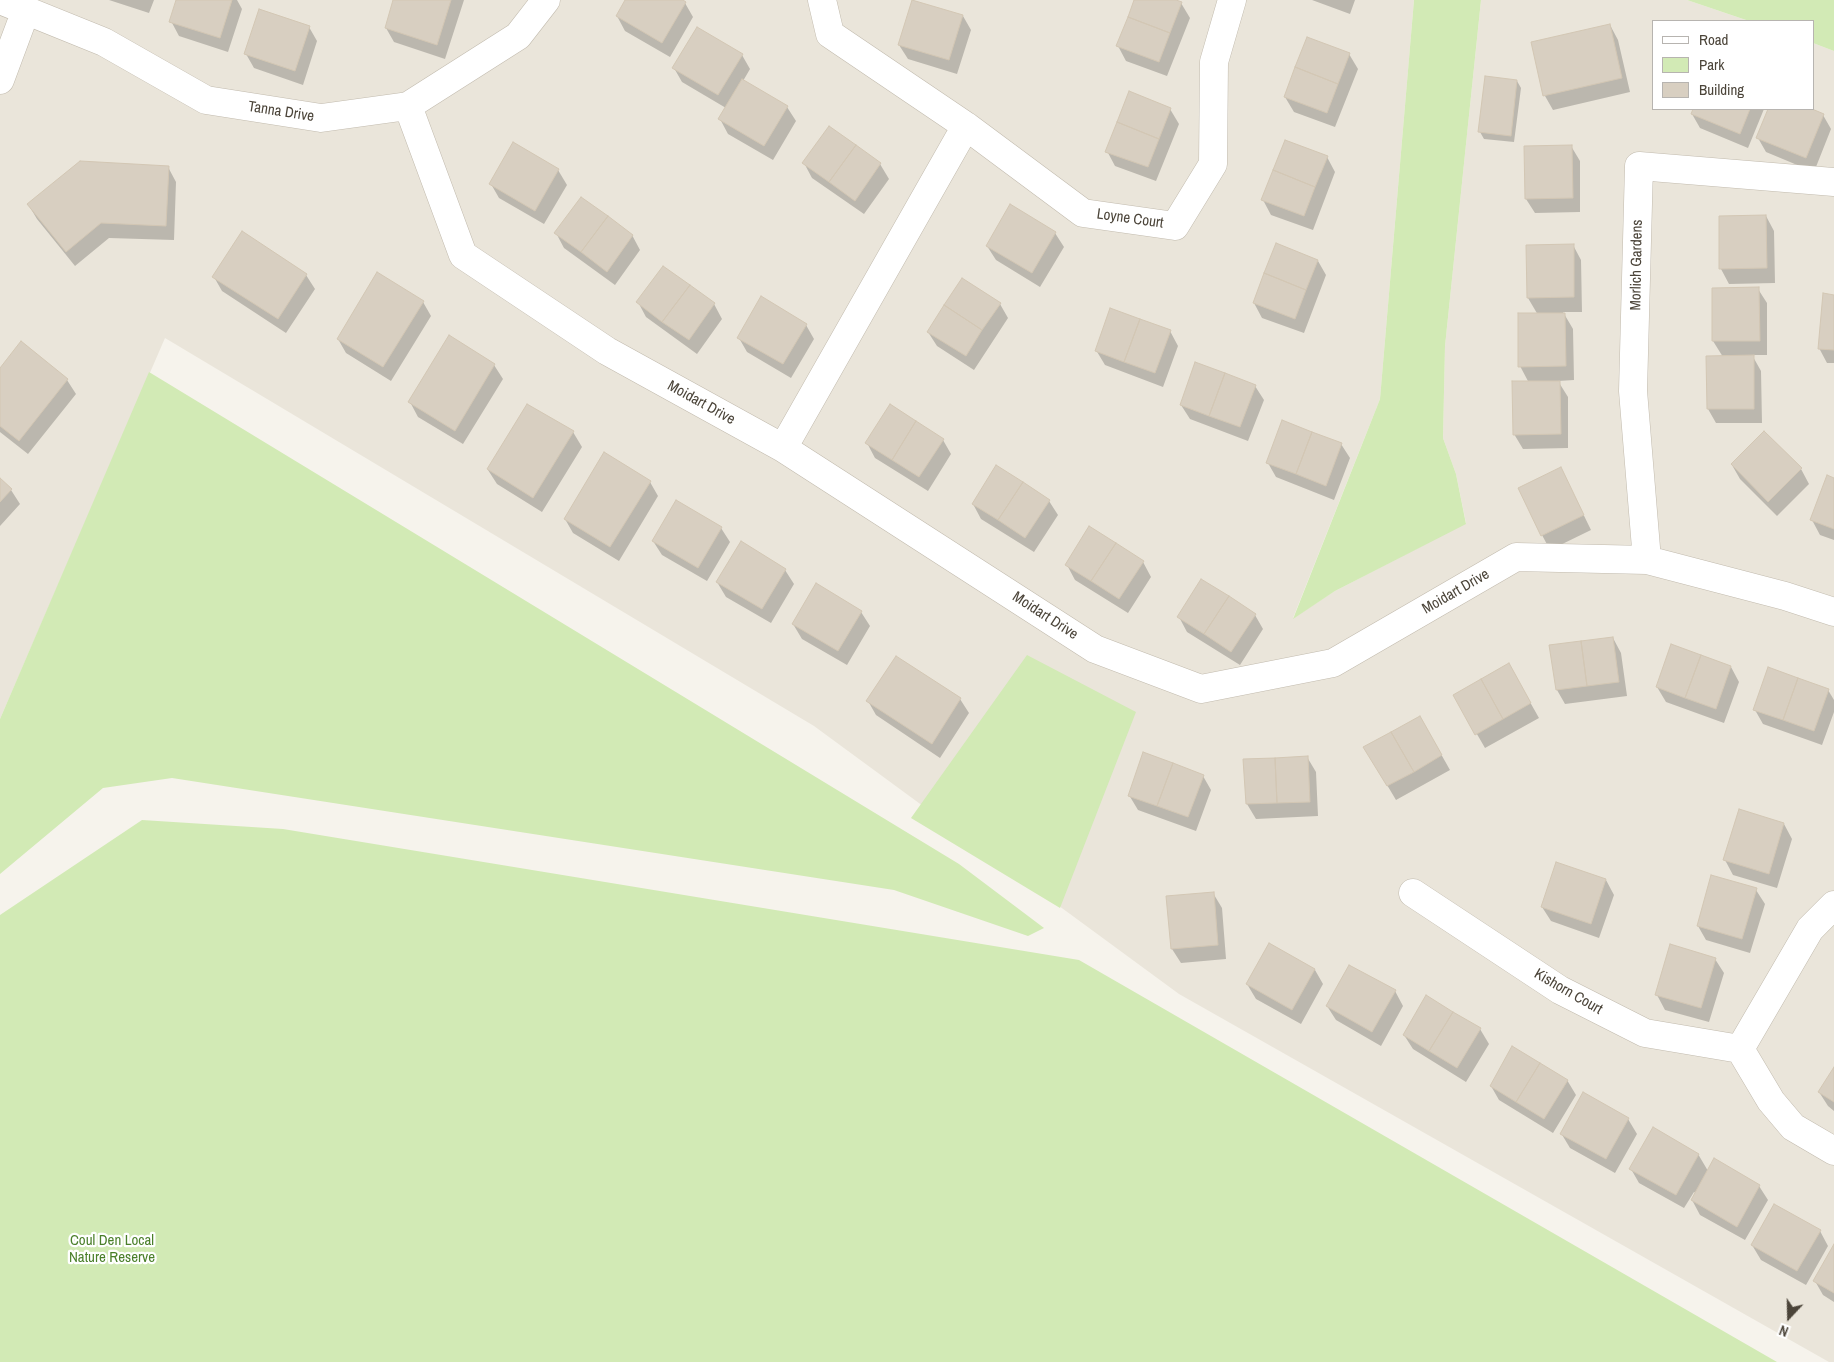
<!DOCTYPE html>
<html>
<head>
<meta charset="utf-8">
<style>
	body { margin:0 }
	#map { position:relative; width:1834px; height:1362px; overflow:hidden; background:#f6f3ec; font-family:"Archivo Narrow",sans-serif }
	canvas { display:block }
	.legend { position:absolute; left:1652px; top:20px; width:162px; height:90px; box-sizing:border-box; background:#fff; border:1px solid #b7b4b0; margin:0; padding:6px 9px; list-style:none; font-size:15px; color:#4b4439 }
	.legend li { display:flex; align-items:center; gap:10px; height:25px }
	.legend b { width:25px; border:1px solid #b7b4b0 }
	.north { position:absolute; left:1764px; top:1292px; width:50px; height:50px; -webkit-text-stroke:4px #fff; paint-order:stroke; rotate:201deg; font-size:14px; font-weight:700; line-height:20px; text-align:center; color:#4b4439 }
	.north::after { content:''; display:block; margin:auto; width:18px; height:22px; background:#4b4439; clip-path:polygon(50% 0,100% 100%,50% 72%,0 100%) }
</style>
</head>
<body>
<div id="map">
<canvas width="1834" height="1362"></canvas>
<ul class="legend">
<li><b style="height:6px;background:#fff"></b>Road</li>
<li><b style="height:14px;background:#d2eab5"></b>Park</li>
<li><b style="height:14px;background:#d8cfc1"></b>Building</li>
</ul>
<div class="north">N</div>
</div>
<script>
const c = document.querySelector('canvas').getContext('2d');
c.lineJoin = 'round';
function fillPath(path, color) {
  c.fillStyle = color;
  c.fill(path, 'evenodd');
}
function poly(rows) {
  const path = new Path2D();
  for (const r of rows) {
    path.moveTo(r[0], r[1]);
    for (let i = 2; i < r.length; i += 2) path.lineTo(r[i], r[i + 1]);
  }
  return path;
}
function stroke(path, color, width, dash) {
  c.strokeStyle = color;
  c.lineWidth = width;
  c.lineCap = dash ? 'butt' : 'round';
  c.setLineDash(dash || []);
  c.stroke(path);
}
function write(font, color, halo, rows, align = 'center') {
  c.font = font + ' "Archivo Narrow",sans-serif';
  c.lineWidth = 4.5;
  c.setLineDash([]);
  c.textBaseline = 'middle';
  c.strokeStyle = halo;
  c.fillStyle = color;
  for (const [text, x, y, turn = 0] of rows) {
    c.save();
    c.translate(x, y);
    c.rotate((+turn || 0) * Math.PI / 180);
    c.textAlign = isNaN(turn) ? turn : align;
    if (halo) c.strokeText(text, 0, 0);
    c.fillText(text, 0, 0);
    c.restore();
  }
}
fillPath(poly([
	[0,0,1414,0,1380,399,1293,618,1335,591,1466,523,1456,474,1443,438,1445,346,1481,0,1687,0,1749,21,1653,21,1653,109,1813,109,1813,43,1834,51,1834,1362,1829,1362,1179,994,814,726,165,338,0,719]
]), '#eae5da');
fillPath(poly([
	[1414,0,1481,0,1445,346,1443,438,1456,474,1466,524,1335,591,1293,619,1380,399],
	[1687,0,1834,0,1834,51,1813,43,1813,21,1749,21],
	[149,372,959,864,1044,928,1028,936,894,890,172,778,103,788,0,874,0,719],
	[1027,655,1136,712,1060,908,911,818],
	[142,820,283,829,1079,960,1777,1362,0,1362,0,915]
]), '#d2eab5');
fillPath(poly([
	[109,0,154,0,149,13],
	[178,0,237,0,242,9,228,52,179,36,171,21],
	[395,0,464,0,445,59,394,42,386,28],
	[627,0,680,0,685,3,693,17,670,57,625,31,617,16],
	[1136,0,1172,0,1181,3,1190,18,1167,76,1126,61,1118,46],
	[1312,0,1355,0,1350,14],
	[963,16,971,30,957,74,908,59,899,45],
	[1610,25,1618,40,1630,92,1553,110,1545,96],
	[309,27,317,41,303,85,254,68,246,54],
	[1349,54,1358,69,1335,127,1294,112,1285,97],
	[742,55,750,69,743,81,787,107,796,121,773,160,728,134,720,119,726,108,682,82,674,68],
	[1517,81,1521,88,1514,142,1484,139,1480,132],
	[1170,109,1179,124,1156,181,1115,166,1107,151],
	[1694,109,1764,109,1748,148,1700,128,1692,114],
	[1770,109,1808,109,1823,115,1831,129,1814,172,1766,152,1758,138],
	[829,128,880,164,889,179,864,214,812,178,804,163],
	[514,144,558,170,567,185,544,224,499,198,491,184],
	[1571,146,1580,161,1580,212,1535,213,1526,199],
	[1327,157,1335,172,1313,230,1271,215,1263,200],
	[168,167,176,182,174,240,109,238,75,266,37,219,28,204],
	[1766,216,1774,231,1775,283,1729,284,1721,269,1720,217],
	[556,233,632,235,640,250,615,285,564,248],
	[1055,233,1064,247,1040,287,996,260,987,246],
	[1573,245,1581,260,1582,312,1563,312,1573,329,1574,380,1558,381,1568,397,1568,448,1523,449,1514,434,1529,383,1520,366,1538,315,1528,298],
	[1318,261,1326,275,1304,333,1262,318,1254,303],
	[306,275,315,289,286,333,222,291,214,277],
	[1758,289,1767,303,1767,355,1752,355,1761,371,1762,423,1716,423,1708,409,1723,357,1713,341],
	[1834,296,1834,363,1827,363,1819,348],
	[423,302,431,316,391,381,346,353,338,339],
	[638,302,714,304,722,319,697,354,646,317],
	[1000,304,1008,318,974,370,937,346,928,332],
	[806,325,814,339,791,378,747,352,739,338],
	[1170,331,1178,346,1163,387,1105,365,1096,350],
	[494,365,503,379,463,444,418,417,410,402],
	[0,370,67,380,76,394,28,454,0,432],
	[1255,386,1264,400,1248,441,1190,419,1181,405],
	[528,405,573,432,582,447,542,512,497,484,488,470],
	[943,440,951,454,928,491,875,458,867,443],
	[1341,444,1350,458,1334,500,1276,477,1268,463],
	[1732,465,1801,469,1809,484,1777,516,1740,479],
	[0,479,11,490,20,504,0,526],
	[1834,479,1834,540,1820,535,1812,520],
	[650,482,658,496,619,561,573,533,565,519],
	[1568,483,1591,530,1550,550,1542,535],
	[1049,501,1058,515,1034,552,981,519,973,504],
	[721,528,730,542,707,581,662,555,653,541],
	[1143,562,1151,577,1128,613,1075,580,1067,565],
	[785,570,794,584,771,623,726,597,717,582],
	[861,612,870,626,847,665,802,639,793,624],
	[1255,615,1263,629,1240,665,1187,632,1179,617],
	[1613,638,1621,653,1627,696,1565,704,1557,690,1551,646],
	[1671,646,1731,667,1739,682,1724,723,1666,702,1657,687],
	[1509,665,1539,718,1485,748,1455,696],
	[1828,690,1834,700,1834,712,1822,745,1763,724,1755,710],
	[960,699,969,713,940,758,876,715,868,701],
	[1420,717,1450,770,1396,800,1365,748],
	[1307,757,1316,772,1318,816,1256,819,1247,804,1244,760],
	[1203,776,1211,790,1196,831,1138,810,1129,795],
	[1784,824,1792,839,1777,888,1733,875,1725,860],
	[1606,880,1614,895,1599,938,1551,921,1542,907],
	[1756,890,1765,904,1750,953,1706,940,1698,926],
	[1213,893,1222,908,1226,959,1181,963,1172,949],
	[1269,944,1315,970,1323,984,1301,1024,1256,999,1247,984],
	[1715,959,1724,973,1709,1022,1665,1010,1657,995],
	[1395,991,1403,1006,1381,1046,1336,1020,1327,1006],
	[1426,997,1480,1029,1489,1044,1466,1082,1413,1049,1404,1035],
	[1834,1069,1834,1111,1828,1106,1819,1092],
	[1567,1080,1576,1095,1553,1133,1499,1100,1491,1086],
	[1628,1119,1637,1134,1615,1173,1570,1148,1561,1133],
	[1698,1154,1708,1171,1759,1186,1768,1200,1745,1240,1700,1215,1692,1200,1696,1193,1694,1192,1684,1208,1639,1183,1631,1169],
	[1820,1231,1828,1246,1806,1285,1761,1260,1752,1245],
	[1834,1247,1834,1302,1823,1295,1815,1281]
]), '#0003');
const building = poly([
	[176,0,232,0,220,38,169,22,176,0],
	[393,0,451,0,437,45,385,28,393,0],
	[625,0,683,0,686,2,662,43,616,16,625,0],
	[912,0,963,15,949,60,898,45,912,0],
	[1134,0,1176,0,1182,2,1170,33,1128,17,1134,0],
	[259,9,310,26,295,71,244,54,259,9],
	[1128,17,1170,33,1159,62,1116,46,1128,17],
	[1610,24,1622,78,1543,96,1531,42,1610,24],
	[697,27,743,54,718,95,672,68,697,27],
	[1307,37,1350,53,1338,84,1295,67,1307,37],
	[1295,67,1338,84,1327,113,1284,97,1295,67],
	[1485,76,1517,80,1511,136,1478,132,1485,76],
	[742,79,788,106,764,146,718,119,742,79],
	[1129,91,1171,108,1159,139,1117,122,1129,91],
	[1693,109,1750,109,1740,134,1691,114,1693,109],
	[1768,109,1812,109,1824,114,1806,158,1756,138,1768,109],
	[1117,122,1159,139,1148,167,1105,152,1117,122],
	[829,126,856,145,829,182,802,163,829,126],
	[1285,140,1328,156,1315,187,1273,170,1285,140],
	[513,142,559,169,535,211,489,184,513,142],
	[856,145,881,163,855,201,829,182,856,145],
	[1572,145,1573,198,1525,199,1524,146,1572,145],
	[80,161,169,166,166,226,101,223,66,252,27,204,80,161],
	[1273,170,1315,187,1304,216,1261,200,1273,170],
	[581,197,608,216,581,252,554,233,581,197],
	[1010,204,1056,232,1032,273,986,246,1010,204],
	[1766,215,1767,268,1719,269,1719,216,1766,215],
	[608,216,633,235,607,272,581,252,608,216],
	[242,231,307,274,278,319,212,277,242,231],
	[1276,243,1318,260,1306,290,1264,273,1276,243],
	[1574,244,1574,297,1527,298,1526,245,1574,244],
	[663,266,690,285,662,322,636,302,663,266],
	[377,272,424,301,383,367,337,339,377,272],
	[1264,273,1306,290,1295,319,1253,303,1264,273],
	[962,278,1001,303,982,330,944,305,962,278],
	[690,285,715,303,689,340,662,322,690,285],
	[1759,287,1760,341,1712,341,1712,288,1759,287],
	[1823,293,1834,295,1834,350,1818,349,1823,293],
	[761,296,807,324,783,364,737,338,761,296],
	[944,305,982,330,966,356,927,332,944,305],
	[1110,308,1140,319,1124,362,1095,351,1110,308],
	[1518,313,1565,313,1566,366,1518,367,1518,313],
	[1140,319,1171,330,1155,373,1124,362,1140,319],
	[449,335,495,364,455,431,408,402,449,335],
	[21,341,68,379,19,441,0,426,0,368,21,341],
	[1754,355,1754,409,1707,409,1706,356,1754,355],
	[1195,362,1225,373,1209,416,1180,405,1195,362],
	[1225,373,1256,385,1240,427,1209,416,1225,373],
	[1512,381,1560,381,1561,434,1513,435,1512,381],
	[527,404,574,431,533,498,487,469,527,404],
	[890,404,916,421,892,460,865,443,890,404],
	[1282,420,1312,432,1296,474,1266,463,1282,420],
	[916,421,944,439,919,477,892,460,916,421],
	[1764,431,1802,468,1768,502,1731,464,1764,431],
	[1312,432,1342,443,1326,486,1296,474,1312,432],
	[604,452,651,481,610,547,564,519,604,452],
	[996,465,1023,482,998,520,972,504,996,465],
	[1561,467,1584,515,1541,536,1518,488,1561,467],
	[1827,475,1834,478,1834,529,1810,520,1827,475],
	[0,478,12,489,0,502,0,478],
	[1023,482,1050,500,1025,538,998,520,1023,482],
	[676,500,722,527,698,568,652,541,676,500],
	[1089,526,1116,543,1091,581,1065,565,1089,526],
	[741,541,786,569,762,609,716,582,741,541],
	[1116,543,1144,561,1119,599,1091,581,1116,543],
	[1201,579,1229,596,1204,634,1177,617,1201,579],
	[816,583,862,611,838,651,792,624,816,583],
	[1229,596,1256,614,1231,652,1204,634,1229,596],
	[1613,637,1619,682,1587,686,1581,641,1613,637],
	[1581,641,1587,686,1556,690,1549,645,1581,641],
	[1671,644,1701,655,1685,698,1656,687,1671,644],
	[1701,655,1731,666,1716,709,1685,698,1701,655],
	[896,656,961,698,932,744,866,701,896,656],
	[1509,663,1531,703,1503,719,1481,679,1509,663],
	[1768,667,1798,678,1783,720,1753,710,1768,667],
	[1798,678,1829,689,1814,731,1783,720,1798,678],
	[1481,679,1503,719,1475,735,1453,695,1481,679],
	[1420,716,1442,755,1414,772,1391,732,1420,716],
	[1391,732,1414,772,1387,786,1363,747,1391,732],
	[1143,752,1173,763,1157,806,1128,796,1143,752],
	[1308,756,1310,802,1277,803,1275,758,1308,756],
	[1275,758,1277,803,1246,804,1243,759,1275,758],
	[1173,763,1204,775,1188,817,1157,806,1173,763],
	[1739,809,1784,823,1769,874,1723,860,1739,809],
	[1556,862,1606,879,1591,924,1541,907,1556,862],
	[1711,875,1757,888,1742,939,1697,926,1711,875],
	[1214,892,1218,945,1171,949,1166,896,1214,892],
	[1269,943,1315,969,1292,1010,1246,984,1269,943],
	[1670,944,1716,958,1701,1008,1655,995,1670,944],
	[1349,965,1396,990,1372,1032,1326,1006,1349,965],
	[1426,995,1453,1012,1429,1051,1403,1035,1426,995],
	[1453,1012,1481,1028,1457,1068,1429,1051,1453,1012],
	[1512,1046,1540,1063,1516,1102,1490,1086,1512,1046],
	[1540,1063,1568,1080,1544,1119,1516,1102,1540,1063],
	[1834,1067,1834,1102,1818,1092,1834,1067],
	[1583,1092,1629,1118,1606,1159,1560,1134,1583,1092],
	[1653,1127,1699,1154,1676,1195,1629,1169,1653,1127],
	[1714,1158,1760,1185,1737,1227,1691,1200,1714,1158],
	[1774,1204,1821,1230,1797,1271,1751,1245,1774,1204],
	[1834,1244,1834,1293,1813,1281,1834,1244]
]);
fillPath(building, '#d8cfc1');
stroke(building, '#d3c7b4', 1);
const minor = poly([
	[0,0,104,42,206,100,321,118,408,106,518,36,546,0],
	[822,0,830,34,966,126,1083,213,1175,226,1213,164,1214,62,1232,0],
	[0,80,26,10],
	[408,106,463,255,607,351,783,448,1095,649,1201,689,1333,663,1516,557,1647,560,1785,596,1834,612],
	[783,448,966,126],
	[1647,560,1633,391,1639,166,1834,182],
	[1413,893,1560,990,1645,1033,1740,1049],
	[1834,905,1810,929,1740,1049,1771,1101,1793,1127,1834,1151]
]);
stroke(minor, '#c2bbae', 29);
stroke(minor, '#fff', 28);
write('15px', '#4b4439', '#fff', [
	["Tanna Drive",281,112,9],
	["Loyne Court",1130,219,8],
	["Morlich Gardens",1637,265,-89],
	["Moidart Drive",701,403,29],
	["Moidart Drive",1456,592,-30],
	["Moidart Drive",1045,616,33],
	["Kishorn Court",1568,992,30]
]);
write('15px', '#4a7f2a', '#fff', [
	["Coul Den Local",112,1241],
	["Nature Reserve",112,1258]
]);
</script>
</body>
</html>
